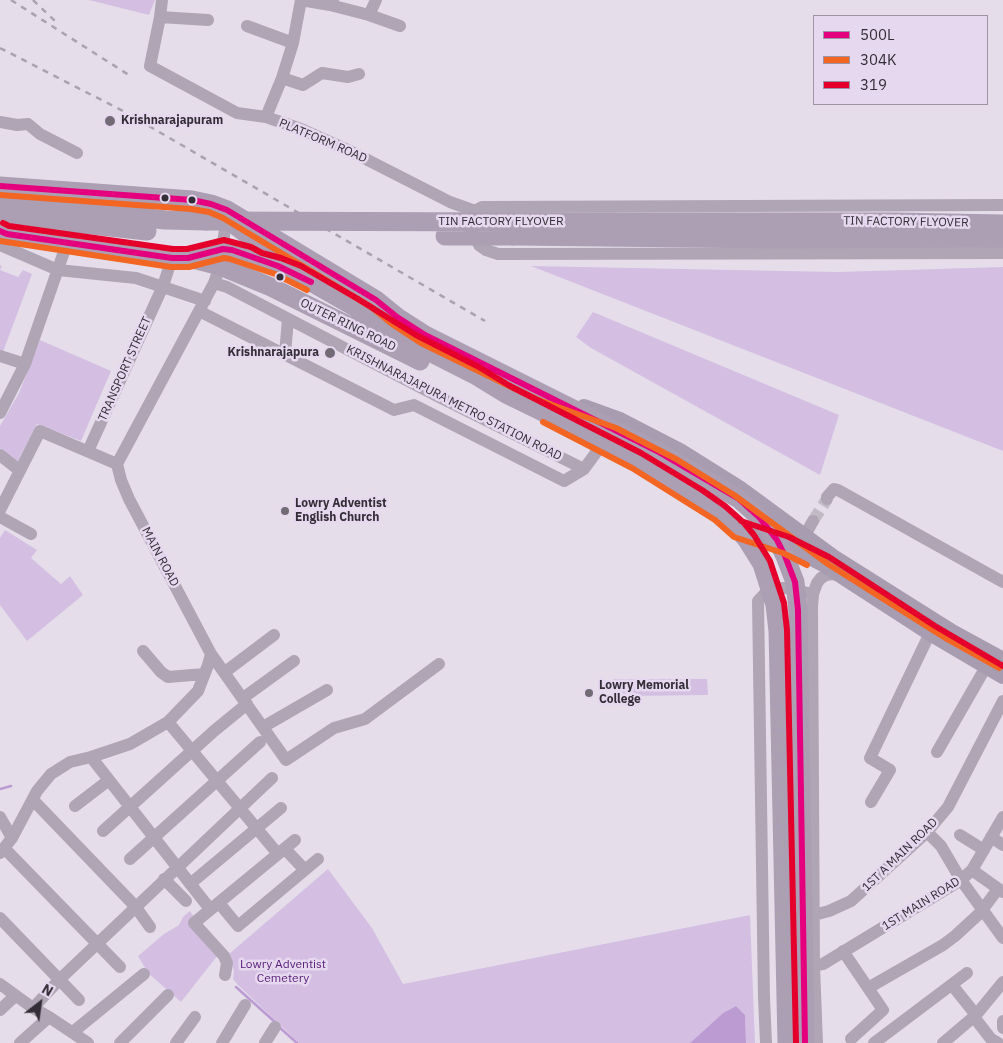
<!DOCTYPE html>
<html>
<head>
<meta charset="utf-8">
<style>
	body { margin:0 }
	#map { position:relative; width:1003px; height:1043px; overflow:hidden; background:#e5deea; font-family:"IBM Plex Sans",sans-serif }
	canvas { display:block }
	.legend { position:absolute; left:813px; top:15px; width:175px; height:90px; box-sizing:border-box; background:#e6d9ef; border:1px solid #9e94a5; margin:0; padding:6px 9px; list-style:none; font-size:15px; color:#322d36 }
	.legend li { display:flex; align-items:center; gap:10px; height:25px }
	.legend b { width:25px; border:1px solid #9e94a5 }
	.north { position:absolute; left:15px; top:978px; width:50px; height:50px; -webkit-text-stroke:4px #e6d9ef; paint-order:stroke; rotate:30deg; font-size:14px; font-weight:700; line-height:20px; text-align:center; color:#322d36 }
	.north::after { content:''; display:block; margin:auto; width:18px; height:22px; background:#322d36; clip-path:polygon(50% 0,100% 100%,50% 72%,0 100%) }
</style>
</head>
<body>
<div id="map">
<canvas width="1003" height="1043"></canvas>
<ul class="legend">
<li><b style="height:6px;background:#e5007d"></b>500L</li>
<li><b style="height:6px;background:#f26522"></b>304K</li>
<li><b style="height:6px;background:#e4002b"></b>319</li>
</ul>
<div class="north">N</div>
</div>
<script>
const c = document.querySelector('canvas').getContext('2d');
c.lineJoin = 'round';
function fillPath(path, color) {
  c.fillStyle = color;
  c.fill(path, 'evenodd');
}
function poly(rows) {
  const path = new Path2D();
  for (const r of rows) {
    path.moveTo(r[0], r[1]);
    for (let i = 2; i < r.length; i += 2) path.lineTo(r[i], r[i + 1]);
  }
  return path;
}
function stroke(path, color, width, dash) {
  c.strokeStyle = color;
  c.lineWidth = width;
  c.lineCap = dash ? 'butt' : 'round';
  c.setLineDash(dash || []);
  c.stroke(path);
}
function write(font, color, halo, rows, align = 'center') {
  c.font = font + ' "IBM Plex Sans",sans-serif';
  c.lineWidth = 5;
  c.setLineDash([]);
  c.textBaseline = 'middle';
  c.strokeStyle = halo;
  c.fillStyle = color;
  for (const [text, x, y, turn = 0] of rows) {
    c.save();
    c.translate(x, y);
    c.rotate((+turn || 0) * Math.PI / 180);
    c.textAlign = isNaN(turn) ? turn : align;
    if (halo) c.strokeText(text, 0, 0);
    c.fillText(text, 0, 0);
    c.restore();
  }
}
fillPath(poly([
	[89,0,155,0,149,15],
	[0,265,2,266,0,270,18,277,23,270,32,274,3,352,0,351],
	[531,266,837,272,1003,267,1003,451],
	[593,312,839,415,820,475,591,348,576,337],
	[40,340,111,371,81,441,37,424,17,462,0,448,0,426,19,393],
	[5,530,37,550,31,558,61,584,70,576,83,595,27,641,0,605,0,538],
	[613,679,707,679,708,695,628,696,615,689,612,683],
	[328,869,372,928,403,984,750,915,755,1043,746,1043,745,1015,736,1006,723,1013,690,1043,299,1043,238,985,233,979,234,971,229,954],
	[190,911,218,955,181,1002,148,973,138,956,164,934,179,925,183,917]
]), '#d4bfe3');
fillPath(poly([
	[736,1006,745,1015,746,1043,690,1043,723,1013]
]), '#bc9bd3');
stroke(poly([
	[0,789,11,786],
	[236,987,276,1023],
	[279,1027,297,1043]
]), '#bc9bd3', 2.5);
stroke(poly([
	[813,521,827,499]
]), '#c1bbc6', 12, [12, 6]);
stroke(poly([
	[162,0,160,17,150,66,237,113,266,117,301,129,350,151,450,202,475,211],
	[301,0,330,5,333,0],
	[330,5,369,15,400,26],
	[369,15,376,0],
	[160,17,208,20],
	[247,26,293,43],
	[282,78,303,85,322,73,348,77,359,74],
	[266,117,282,78,293,43,301,0],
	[0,122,17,125,28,124,40,134,77,153],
	[1003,205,482,207,475,211,471,230,479,245,486,250,498,254,1003,253],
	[0,245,58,270,136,278,205,301],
	[214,283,227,287,439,397,584,469,603,443],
	[199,311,394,410,414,405,564,481,584,469],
	[285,354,288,319],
	[0,356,25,364],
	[0,413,25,364,67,243],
	[88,451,163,286,172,258],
	[0,455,19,470],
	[827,499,827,497,834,489,838,490,1003,582],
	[0,510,40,431,117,464],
	[0,517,31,534],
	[805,535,813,521],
	[143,651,161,672,168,677,204,674],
	[211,654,286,760,334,728,365,719,439,664],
	[225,672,274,635],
	[243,698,294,661],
	[168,722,278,854],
	[263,727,327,690],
	[937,752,987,665],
	[91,757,210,909],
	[33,800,135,906,150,927],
	[871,802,890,770,870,758,930,633],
	[75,806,109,780],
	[0,817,12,838],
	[103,831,214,731,247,704],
	[927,832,941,846,961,880,1003,938],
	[960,835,984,850],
	[991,837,1003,845],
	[5,849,120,967],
	[285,849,305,870],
	[0,853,12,838,37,791,51,774,70,762,91,757,130,744,168,722,198,691,208,665,211,654,129,499,121,480,117,464,214,283,220,266,227,214],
	[130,859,260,742],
	[972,870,1003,892],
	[164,879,186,901],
	[190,884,281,808],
	[219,903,238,926,318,859],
	[814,915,829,911,851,901,927,832,948,807,1003,701],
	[0,918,79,1000],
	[843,951,883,1010,851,1039],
	[814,966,823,964,961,880,972,870,1003,817],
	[225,975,227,963,224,956,194,923,295,840],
	[0,984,33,1008,49,1017,88,1043],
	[952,985,976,1015],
	[868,988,943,945,955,936,980,913,998,889],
	[33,1008,60,979,272,778],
	[0,1010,15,996],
	[974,1017,991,1039,998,1043],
	[1003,1021,1003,1028],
	[73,1032,144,974],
	[20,1043,49,1017],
	[120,1043,168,995],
	[176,1043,195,1017],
	[222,1043,245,1005],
	[265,1043,275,1027],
	[766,1043,764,998,758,601,770,588,785,588,813,594],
	[817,1043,814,966,812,607,813,594,817,583,821,578,826,575,833,574,843,577],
	[874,1043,967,973],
	[943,1043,976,1015,1003,982]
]), '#afa5b5', 12);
stroke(poly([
	[584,407,620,420,680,451,739,488,833,557,952,632,1003,660],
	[738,529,786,545,825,565,930,633,1003,676]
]), '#a89cb0', 16);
stroke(poly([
	[0,186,192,200,211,204,227,210,376,300,397,317,425,335,657,451],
	[0,201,165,220,206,221],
	[0,215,147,231],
	[513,222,895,222,1003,224],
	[236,226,266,249,289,257],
	[0,231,7,234,172,258,188,258,223,249,248,255,259,261,278,266,297,274,353,306,412,343,475,375,506,394,551,416,636,460,697,497,720,513,738,529,747,540,762,564,775,605,778,631,787,1043],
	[513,236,775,239,1003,238],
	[189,258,220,266,271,287,420,361],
	[798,610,805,1043]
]), '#ac9eb3', 19);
stroke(poly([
	[11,0,132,77],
	[33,0,55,21],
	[0,48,123,111,485,321],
	[772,708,778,940,793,1043],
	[780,708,785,941,787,954]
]), '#aaa2af', 2.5, [6, 6]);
stroke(poly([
	[206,221,513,222],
	[445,236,513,236],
	[657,451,739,499,759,517,777,540,785,556,795,582,798,610]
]), '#ac9eb3', 19);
stroke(poly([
	[0,186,192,200,211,204,227,210,376,300,397,317,425,335,657,451,739,499,759,517,777,540,785,556,795,582,798,610,805,1043],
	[0,231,7,234,172,258,188,258,223,249,232,250,278,266,311,282]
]), '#e5007d', 6);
stroke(poly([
	[0,195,191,209,209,212,223,218,371,307,392,324,421,343,536,399,616,428,676,459,734,495,828,564,947,639,999,668],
	[0,241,171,267,189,267,224,258,230,259,275,274,307,290],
	[543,422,632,468,715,520,734,537,783,553,807,565]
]), '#f26522', 6);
stroke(poly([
	[3,223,9,226,173,249,187,249,224,240,251,247,262,253,281,258,301,266,358,299,416,335,479,367,510,386,641,453,702,490,725,506,744,523,754,535,770,561,784,603,787,630,796,1043],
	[741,521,789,537,829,557,935,626,1003,666]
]), '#e4002b', 6);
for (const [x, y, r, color] of [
	[110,121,6,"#716b75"],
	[165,198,4.5,"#322d36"],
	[192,200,4.5,"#322d36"],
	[280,277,4.5,"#322d36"],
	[330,353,6,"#716b75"],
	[285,511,5,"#716b75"],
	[589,693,5,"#716b75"]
]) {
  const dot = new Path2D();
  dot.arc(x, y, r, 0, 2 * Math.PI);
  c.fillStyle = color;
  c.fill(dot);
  stroke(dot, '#e6d9ef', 2);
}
write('bold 12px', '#322d36', '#e6d9ef', [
	["Krishnarajapuram",121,121],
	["Krishnarajapura",319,353,"right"],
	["Lowry Adventist",295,504],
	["English Church",295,518],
	["Lowry Memorial",599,686],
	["College",599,700]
], 'left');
write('12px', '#322d36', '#e6d9ef', [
	["PLATFORM ROAD",323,141,23],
	["TIN FACTORY FLYOVER",501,222],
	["TIN FACTORY FLYOVER",906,222,1],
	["OUTER RING ROAD",348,325,26],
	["TRANSPORT STREET",125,369,-66],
	["KRISHNARAJAPURA METRO STATION ROAD",454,403,27],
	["MAIN ROAD",160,557,62],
	["1ST A MAIN ROAD",900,855,-44],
	["1ST MAIN ROAD",921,904,-32]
]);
write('12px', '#59207a', '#e6d9ef', [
	["Lowry Adventist",283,965],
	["Cemetery",283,979]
]);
</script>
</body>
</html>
